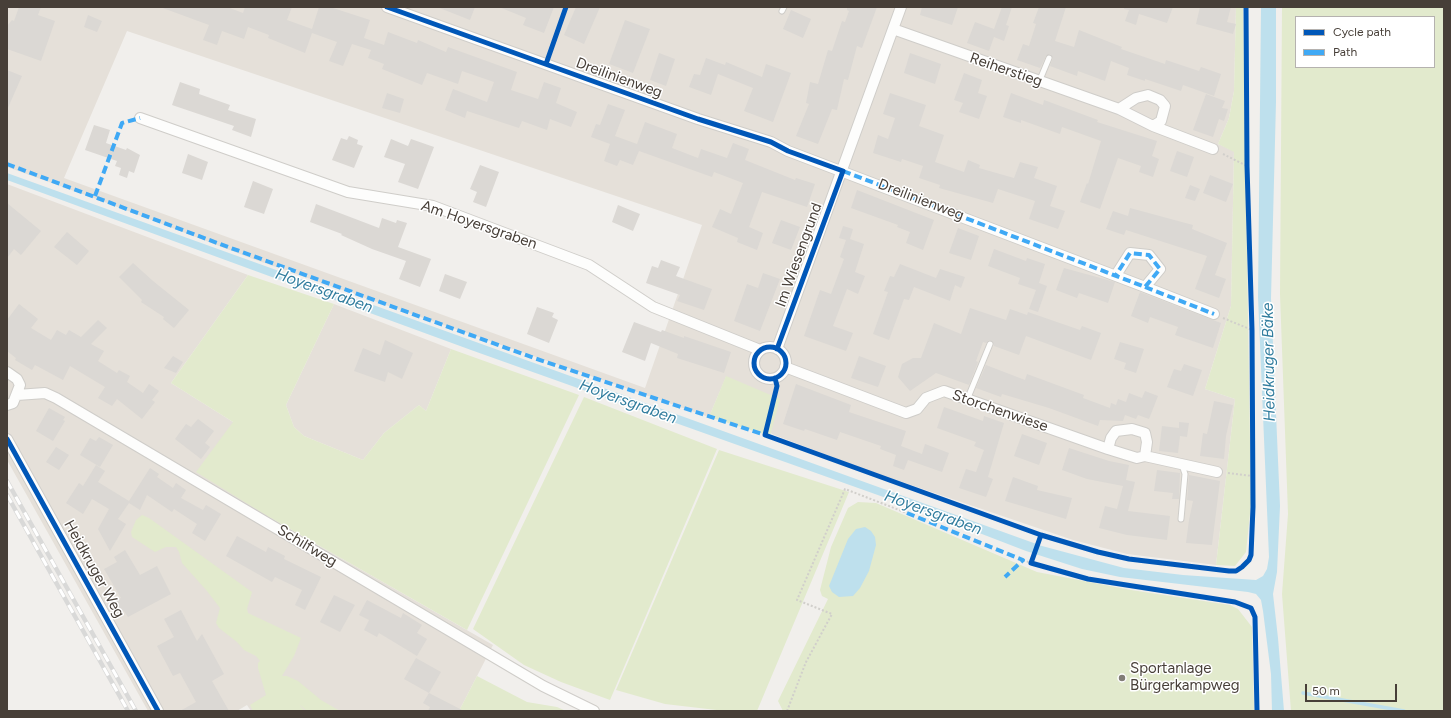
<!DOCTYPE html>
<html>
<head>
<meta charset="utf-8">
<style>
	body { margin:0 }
	#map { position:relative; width:1451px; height:718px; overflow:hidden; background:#f1efec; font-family:Figtree,sans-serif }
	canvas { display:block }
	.frame { position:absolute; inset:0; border:8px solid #473f38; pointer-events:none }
	.legend { position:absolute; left:1295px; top:16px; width:140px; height:52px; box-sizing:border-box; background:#fff; border:1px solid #b5b2af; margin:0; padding:5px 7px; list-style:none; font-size:12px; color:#473f38 }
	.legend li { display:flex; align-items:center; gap:8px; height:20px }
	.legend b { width:20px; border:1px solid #b5b2af }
	.scale { position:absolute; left:1305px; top:684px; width:92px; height:18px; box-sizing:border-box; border:2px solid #473f38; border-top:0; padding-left:5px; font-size:12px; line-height:14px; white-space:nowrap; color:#473f38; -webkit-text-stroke:3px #fff; paint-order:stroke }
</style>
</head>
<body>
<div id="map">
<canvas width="1451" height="718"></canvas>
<div class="frame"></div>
<ul class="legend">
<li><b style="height:5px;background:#0057b8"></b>Cycle path</li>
<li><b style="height:5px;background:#3fa9f5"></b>Path</li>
</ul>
<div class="scale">50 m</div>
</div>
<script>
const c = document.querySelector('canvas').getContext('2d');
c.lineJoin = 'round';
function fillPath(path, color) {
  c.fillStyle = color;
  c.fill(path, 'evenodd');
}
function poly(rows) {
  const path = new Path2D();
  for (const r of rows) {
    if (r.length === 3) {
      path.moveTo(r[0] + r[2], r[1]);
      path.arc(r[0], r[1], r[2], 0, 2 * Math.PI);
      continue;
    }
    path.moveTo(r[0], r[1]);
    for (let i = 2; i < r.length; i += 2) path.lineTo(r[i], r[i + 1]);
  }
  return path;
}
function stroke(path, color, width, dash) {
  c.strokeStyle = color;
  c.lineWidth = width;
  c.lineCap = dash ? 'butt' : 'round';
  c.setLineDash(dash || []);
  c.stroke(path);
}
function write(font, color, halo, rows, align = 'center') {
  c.font = font + ' Figtree,sans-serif';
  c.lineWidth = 3;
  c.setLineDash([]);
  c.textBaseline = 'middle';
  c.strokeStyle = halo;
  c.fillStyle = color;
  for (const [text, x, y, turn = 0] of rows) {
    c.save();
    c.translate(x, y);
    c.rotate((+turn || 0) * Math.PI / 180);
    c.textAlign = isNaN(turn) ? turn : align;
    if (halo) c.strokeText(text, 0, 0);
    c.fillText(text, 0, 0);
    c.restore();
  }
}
fillPath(poly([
	[7,7,1236,7,1234,91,1229,118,1218,144,1234,151,1231,306,1205,389,1235,399,1216,565,1127,554,1073,540,861,468,772,434,726,377,709,417,253,259,102,201,7,167],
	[127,31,702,225,645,388,64,178],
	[7,184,248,275,171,383,233,422,269,517,493,645,459,711,251,711,247,705,237,711,148,711,7,460],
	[334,304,451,349,426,411,419,405,384,433,363,460,304,436,294,427,286,405]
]), '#e5e0d9');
fillPath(poly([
	[1236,7,1243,7,1251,504,1246,552,1235,566,1216,565,1235,399,1205,389,1231,306,1234,152,1218,144,1229,118,1234,91],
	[1282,7,1444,7,1444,711,1291,711,1282,594,1288,514,1280,294],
	[1296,17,1434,17,1434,67,1296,67],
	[248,275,334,304,286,405,294,427,304,436,363,460,384,433,419,405,426,411,451,349,579,395,467,630,269,517,196,472,233,422,171,383],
	[726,376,780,399,770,436,709,417],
	[584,397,717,449,610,700,561,682,524,665,473,629],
	[719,450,849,492,757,711,725,711,665,704,616,690],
	[858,502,876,503,1037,572,1131,590,1230,605,1238,609,1252,627,1254,711,783,711,778,701,828,599,822,596,820,590,831,547,848,508],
	[142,515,149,518,252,592,247,609,248,613,301,638,294,656,282,676,287,676,298,681,321,700,340,711,307,711,299,704,305,711,253,711,250,705,266,695,258,668,258,663,260,661,256,656,244,650,237,642,219,628,216,623,220,608,207,591,182,563,179,552,176,547,166,547,155,552,132,537,131,532,136,520],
	[477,676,527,702,557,707,566,711,459,711]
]), '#e2eacd');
fillPath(poly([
	[1261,7,1276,7,1276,102,1271,298,1280,506,1277,572,1273,594,1278,638,1284,711,1272,711,1271,674,1263,611,1261,600,1256,594,1248,592,1120,577,1082,569,1026,551,917,509,471,350,7,180,7,173,1042,546,1124,568,1183,575,1256,580,1263,576,1267,569,1269,557,1258,297],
	[865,527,871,531,875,537,876,545,869,571,860,588,853,596,839,597,832,592,829,586,848,539,856,529]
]), '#bee0ed');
stroke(poly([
	[1303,693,1404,711]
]), '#bee0ed', 3.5);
fillPath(poly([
	[19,7,41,7,38,15,55,21,41,61,7,49,7,26,12,20,14,21],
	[160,7,227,7,243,13,245,7,292,7,287,20,312,29,319,7,330,7,370,20,364,38,384,45,388,32,417,43,418,40,446,52,448,47,517,72,511,90,538,99,544,82,561,88,556,103,577,112,571,127,550,119,547,130,522,121,519,128,467,111,465,118,445,110,453,89,487,102,494,82,462,71,458,84,427,73,422,85,382,69,384,64,368,58,371,50,352,44,343,66,329,61,337,42,312,33,305,53,268,38,269,35,248,27,244,39,222,31,217,45,203,40,209,25],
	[437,7,475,7,470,20],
	[499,7,554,7,544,33,523,25,526,18],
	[576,7,600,7,584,44,564,35],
	[847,7,877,7,862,48,857,46,848,80,844,79,837,110,832,109,818,144,796,136,809,104,806,103,810,82,818,84,828,50,832,51,842,21,845,22,849,11,847,10],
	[922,7,958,7,952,25,920,15],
	[1002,7,1012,7,1006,25,1009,26,1004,41,994,37,989,51,967,43,975,22,994,29],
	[1039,7,1066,7,1055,41,1074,47,1079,30,1122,47,1121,49,1165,64,1166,60,1199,71,1201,67,1221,74,1214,96,1183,85,1181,91,1145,79,1145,81,1127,75,1129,68,1111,61,1105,81,1078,71,1077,76,1050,66,1053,58,1050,54,1046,56,1040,68,1017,60,1023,44,1029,46,1036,24,1033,23],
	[1124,7,1173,7,1167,23,1139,14,1136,25,1125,21,1129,10,1124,9],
	[1200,7,1231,7,1227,22,1236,24,1233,34,1196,24],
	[791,10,811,19,803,38,783,29],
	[88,15,102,21,97,32,84,27],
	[625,20,650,29,633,73,609,64],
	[659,53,675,59,666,86,650,80],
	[910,53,941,64,935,84,904,73],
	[706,58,725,65,726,62,762,77,766,64,791,73,773,122,744,111,753,88,718,74,711,95,689,87,694,74,700,75],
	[7,70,22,76,7,110],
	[964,73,982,80,978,93,987,96,979,119,959,112,963,103,954,100],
	[180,82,200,89,199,94,230,105,228,110,256,119,251,137,232,130,234,126,172,105],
	[387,93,404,99,400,113,382,108],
	[890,93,926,105,919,126,944,135,935,162,964,172,968,160,980,165,979,168,1014,178,1020,162,1038,167,1034,178,1057,186,1050,206,1065,211,1058,229,1029,219,1035,201,998,189,993,203,939,188,940,185,919,178,923,166,902,159,901,162,873,153,878,135,888,139,895,118,883,114],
	[1011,93,1043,105,1044,100,1098,120,1097,122,1157,141,1152,156,1159,159,1153,177,1139,172,1141,166,1118,158,1100,209,1080,202,1087,183,1088,184,1101,141,1062,127,1060,134,1021,120,1021,123,1003,117],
	[1206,94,1225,101,1222,108,1228,109,1224,121,1219,119,1213,137,1193,130],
	[608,104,625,110,615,136,637,144,645,122,677,134,672,148,698,158,701,149,727,158,733,143,749,149,745,160,795,180,796,178,815,184,807,207,762,192,749,227,763,233,757,250,737,242,738,238,712,227,720,209,731,214,743,183,714,172,712,177,639,151,633,165,620,160,617,166,604,161,610,144,591,137,596,124,600,125],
	[94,125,110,130,106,143,126,150,127,148,140,155,134,173,129,171,127,178,119,175,121,168,115,166,117,161,85,150],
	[349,136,358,140,357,144,363,146,354,168,332,160,341,138,347,140],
	[391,139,408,146,411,139,434,147,418,189,398,182,405,164,384,157],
	[1177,151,1194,157,1187,177,1170,171],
	[188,154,208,162,202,180,182,173],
	[480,165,499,172,486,207,473,202,477,192,470,189],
	[1210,175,1233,184,1226,202,1203,193],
	[253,181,273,189,264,214,244,207],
	[1190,185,1200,189,1195,201,1185,198],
	[857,190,934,220,923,250,906,243,910,232,897,227,898,225,851,208],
	[7,203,41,231,21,255,14,249,7,258],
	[316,204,379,228,382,218,396,223,397,220,407,223,398,247,431,259,420,287,399,279,406,261,372,249,341,235,342,234,310,222],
	[618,205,640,214,633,231,612,222],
	[1130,208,1193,225,1192,229,1227,243,1215,275,1226,279,1219,298,1195,289,1207,256,1126,230,1124,235,1106,229,1113,211,1128,216],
	[781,220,800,227,791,250,772,243],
	[843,226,853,229,850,239,864,244,855,272,865,276,858,294,847,289,833,326,853,333,846,351,804,336,820,290,831,294,844,259,840,257,846,240,839,238],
	[958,228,979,236,971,260,949,253],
	[67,232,89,251,77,265,54,247],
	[994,249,1026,261,1027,258,1045,264,1039,283,1047,286,1038,312,1029,309,1036,290,1018,284,1020,278,988,266],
	[661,260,680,267,676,276,712,289,704,310,677,301,680,295,646,283,652,266,658,268],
	[133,263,153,281,189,310,174,328,163,319,164,317,141,302,142,300,119,277],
	[900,264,936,278,940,269,965,277,961,288,955,285,950,301,914,287,909,300,904,299,889,340,873,334,888,292,884,291,890,276,894,277],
	[1064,268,1115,282,1108,303,1079,293,1077,298,1056,290],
	[763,273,780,279,760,331,734,321,747,284,758,288],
	[445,274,467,282,460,299,439,291],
	[1140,292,1221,323,1213,348,1175,335,1178,327,1150,317,1148,323,1131,316],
	[19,304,38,319,31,328,51,340,57,330,66,335,69,330,81,337,98,320,107,328,91,344,104,351,98,361,117,373,119,370,130,376,127,382,143,393,149,384,159,391,152,400,155,402,142,419,117,399,112,406,98,398,105,387,70,366,63,380,35,365,32,370,15,360,16,358,7,351,7,320],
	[537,307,554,313,552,317,558,320,549,343,527,334],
	[970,308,1006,320,1010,309,1027,315,1028,312,1080,330,1082,326,1101,333,1091,360,1026,336,1019,355,994,346,993,342,989,340,986,343,983,342,976,361,978,362,969,385,936,373,910,391,898,377,902,364,913,358,921,358,934,323,961,334],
	[634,322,661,332,662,330,684,338,684,336,731,352,724,373,677,358,678,354,651,343,645,361,622,352],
	[385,340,413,353,402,379,388,372,385,382,354,371,363,348,380,355],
	[1120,342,1144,349,1136,373,1124,369,1126,363,1114,359],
	[173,356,183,362,176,373,164,368],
	[859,356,886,366,878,387,851,378],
	[1184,364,1202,370,1193,396,1167,387,1174,369,1181,371],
	[986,365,1025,380,1027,374,1084,395,1083,398,1110,408,1111,403,1116,405,1118,399,1126,402,1129,393,1142,398,1145,391,1158,396,1149,419,1138,415,1136,419,1125,415,1123,421,1100,420,1098,426,1049,408,1002,394,1001,397,976,388],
	[796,384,851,405,849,412,906,431,901,446,922,454,925,444,949,453,942,472,908,460,904,470,893,466,896,455,880,449,881,446,840,432,837,440,805,429,804,431,783,424],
	[1214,401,1233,405,1226,436,1224,459,1200,456,1203,433,1207,434],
	[944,407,983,421,984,416,1004,423,988,477,993,479,986,497,959,488,966,469,976,472,984,450,974,446,976,442,937,428],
	[49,408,65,417,63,420,65,421,53,441,36,431],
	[198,419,214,431,205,443,210,447,201,459,175,439,186,424,191,427],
	[1179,422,1189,423,1187,437,1180,436,1178,453,1159,451,1162,426,1179,428],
	[1022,434,1047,443,1039,465,1014,456],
	[99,437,113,445,100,467,80,455,90,438,96,441],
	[56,447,69,455,59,470,46,462],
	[1069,448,1109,461,1129,465,1126,480,1135,482,1128,511,1170,516,1167,540,1127,535,1099,528,1105,506,1117,509,1123,486,1087,479,1062,470],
	[96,465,105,471,98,482,129,501,150,468,159,474,157,477,173,488,176,483,186,490,181,498,203,510,206,505,221,514,205,541,192,533,197,524,174,509,172,512,147,495,140,510,129,503,118,519,126,524,110,551,98,529,109,509,92,499,83,514,66,503,79,483,83,486],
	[1157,470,1180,473,1179,499,1172,499,1173,493,1154,491],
	[1189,475,1220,481,1212,545,1186,543,1189,520,1193,501,1187,500],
	[1013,477,1038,486,1037,490,1072,498,1066,519,1005,501],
	[237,536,266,552,268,547,285,556,284,559,321,577,305,610,295,605,302,590,275,577,272,582,226,556],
	[125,550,140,575,157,566,171,594,128,617,124,611,121,612,115,601,121,598,104,569,117,562,114,557],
	[334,595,355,605,340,632,320,622],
	[367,600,401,618,403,613,422,625,417,633,427,639,417,656,379,633,377,637,364,630,369,620,359,615],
	[181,610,197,641,202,634,224,674,212,681,229,711,180,711,196,702,180,673,173,676,157,646,174,637,164,619],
	[416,658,441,672,429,693,404,679],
	[429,693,464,711,428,711,430,707,423,703]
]), '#dbd8d4');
const lane = poly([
	[782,11,784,7],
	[1039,82,1049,58],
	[967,400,990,344],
	[1181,519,1185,474,1182,465]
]);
const street = poly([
	[387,7,698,119,771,142,788,151,1145,287,1160,269,1149,255,1130,253,1116,275],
	[893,29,1119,109,1153,126,1161,121,1165,106,1160,100,1148,95,1136,98,1119,109],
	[140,118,348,192,433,206,589,265,653,307,760,350],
	[1153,126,1213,149],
	[1145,287,1214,314],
	[770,363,16],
	[777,349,901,7],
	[785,367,906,413,917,409,926,398,944,391,1108,449,1111,438,1116,431,1132,429,1145,433,1147,442,1145,456,1137,458,1108,449],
	[7,372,17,379,20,385,13,403,7,405],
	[17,395,45,393,56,398,543,686,594,711],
	[7,439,158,711],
	[1145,456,1217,472]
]);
stroke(lane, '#cfcdc9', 7);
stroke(street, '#cfcdc9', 12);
stroke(poly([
	[1223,154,1247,166],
	[1223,318,1252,330],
	[1228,473,1253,476],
	[1033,557,1039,540],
	[1023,560,1031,563],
	[787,711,806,662,832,614,797,600,845,489,907,513]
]), '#d1cfcb', 2, [2, 2]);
stroke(lane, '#fdfdfc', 5);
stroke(street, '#fdfdfc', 10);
const rail = poly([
	[7,481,136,711],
	[7,495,128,711]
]);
stroke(rail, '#d9d9d8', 4.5);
stroke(rail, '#fff', 3, [9]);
stroke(poly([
	[7,164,220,244,534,358,765,435],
	[843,171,1145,287,1160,269,1149,255,1130,253,1116,275],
	[95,196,122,123,140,118],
	[1145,287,1214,314],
	[907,513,1023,560,1005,577]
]), '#3fa9f5', 4, [8, 4]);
stroke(poly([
	[387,7,698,119,771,142,788,151,843,171,777,349],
	[546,64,566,7],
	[770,363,16],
	[775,378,777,386,765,435,1041,535,1098,552,1129,559,1229,571,1236,571,1242,567,1249,560,1251,555,1253,507,1252,330,1247,166,1246,7],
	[7,439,158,711],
	[1041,535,1031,563,1088,579,1235,602,1251,608,1255,617,1257,711]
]), '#0057b8', 5);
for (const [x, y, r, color] of [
	[1122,678,4,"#827d77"]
]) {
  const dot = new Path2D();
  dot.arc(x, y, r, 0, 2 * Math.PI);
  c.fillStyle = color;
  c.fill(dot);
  stroke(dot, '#fff', 1.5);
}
write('15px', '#473f38', '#fff', [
	["Reiherstieg",1006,70,19],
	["Dreilinienweg",619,78,20],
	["Dreilinienweg",921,200,21],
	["Am Hoyersgraben",479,225,19],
	["Im Wiesengrund",799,255,-70],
	["Storchenwiese",1000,411,19],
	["Schilfweg",307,546,31],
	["Heidkruger Weg",94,569,61]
]);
write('15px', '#473f38', '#fff', [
	["Sportanlage",1130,669],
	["Bürgerkampweg",1130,686]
], 'left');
write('italic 16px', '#317d9e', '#fff', [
	["Hoyersgraben",324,291,20],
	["Heidkruger Bäke",1269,362,-91],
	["Hoyersgraben",628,402,20],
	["Hoyersgraben",933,513,20]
]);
</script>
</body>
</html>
